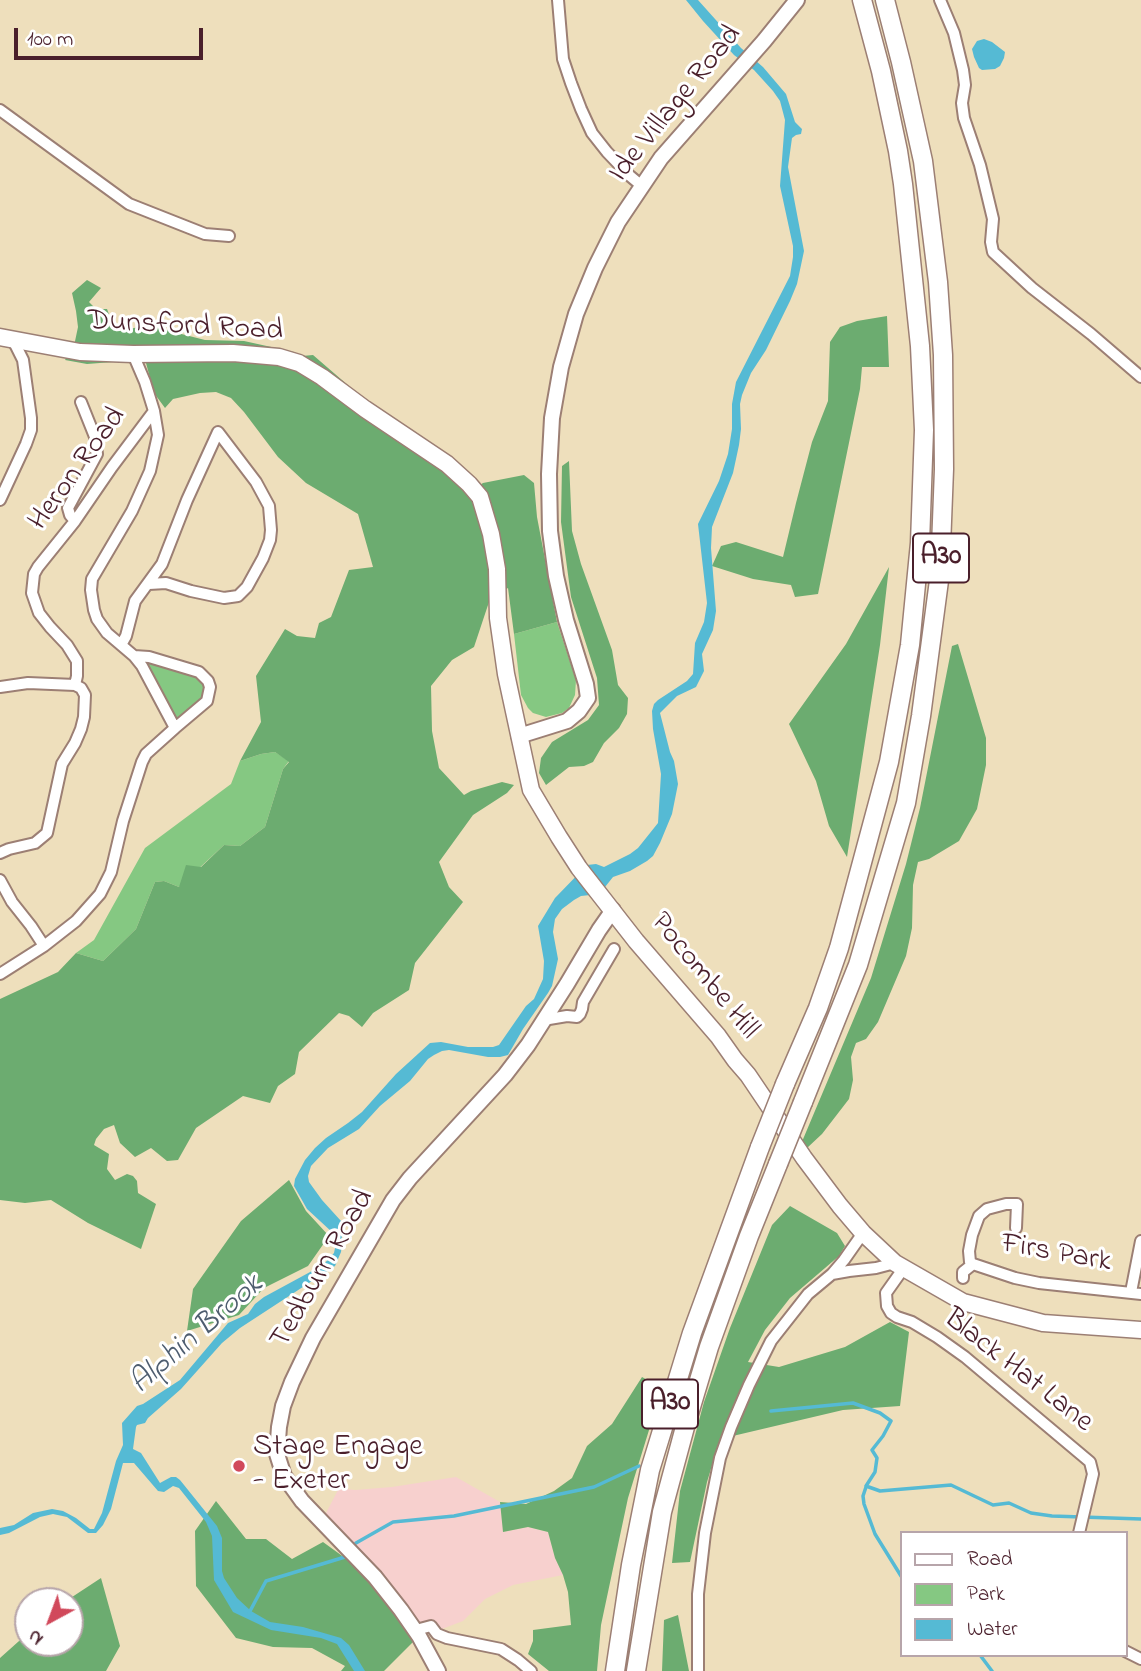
<!DOCTYPE html>
<html>
<head>
<meta charset="utf-8">
<style>
	body { margin:0 }
	#map { position:relative; width:1141px; height:1671px; overflow:hidden; background:#eedfbc; font-family:"Indie Flower",sans-serif }
	canvas { display:block }
	.legend { position:absolute; left:900px; top:1531px; width:228px; height:126px; box-sizing:border-box; background:#fff; border:2px solid #b7a5aa; margin:0; padding:9px 12px; list-style:none; font-size:21px; color:#4a1f2b }
	.legend li { display:flex; align-items:center; gap:14px; height:35px }
	.legend b { width:35px; border:2px solid #b7a5aa }
	.north { position:absolute; left:14px; top:1587px; width:70px; height:70px; box-sizing:border-box; background:#fff; border:2px solid #b7a5aa; border-radius:50%; rotate:221deg; font-size:19px; font-weight:700; line-height:28px; text-align:center; color:#4a1f2b }
	.north::after { content:''; display:block; margin:auto; width:24px; height:32px; background:#d1495b; clip-path:polygon(50% 0,100% 100%,50% 72%,0 100%) }
	.scale { position:absolute; left:14px; top:28px; width:189px; height:32px; box-sizing:border-box; border:4px solid #4a1f2b; border-top:0; padding-left:9px; font-size:21px; line-height:24px; white-space:nowrap; color:#4a1f2b; -webkit-text-stroke:5px #fff; paint-order:stroke }
</style>
</head>
<body>
<div id="map">
<canvas width="1141" height="1671"></canvas>
<ul class="legend">
<li><b style="height:9px;background:#fff"></b>Road</li>
<li><b style="height:19px;background:#85c882"></b>Park</li>
<li><b style="height:19px;background:#55bad4"></b>Water</li>
</ul>
<div class="north">N</div>
<div class="scale">100 m</div>
</div>
<script>
const c = document.querySelector('canvas').getContext('2d');
c.lineJoin = 'round';
function fillPath(path, color) {
  c.fillStyle = color;
  c.fill(path, 'evenodd');
}
function poly(rows) {
  const path = new Path2D();
  for (const r of rows) {
    path.moveTo(r[0], r[1]);
    for (let i = 2; i < r.length; i += 2) path.lineTo(r[i], r[i + 1]);
  }
  return path;
}
function stroke(path, color, width, dash) {
  c.strokeStyle = color;
  c.lineWidth = width;
  c.lineCap = dash ? 'butt' : 'round';
  c.setLineDash(dash || []);
  c.stroke(path);
}
function write(font, color, halo, rows, align = 'center') {
  c.font = font + ' "Indie Flower",sans-serif';
  c.lineWidth = 6;
  c.setLineDash([]);
  c.textBaseline = 'middle';
  c.strokeStyle = halo;
  c.fillStyle = color;
  for (const [text, x, y, turn = 0] of rows) {
    c.save();
    c.translate(x, y);
    c.rotate((+turn || 0) * Math.PI / 180);
    c.textAlign = isNaN(turn) ? turn : align;
    if (halo) c.strokeText(text, 0, 0);
    c.fillText(text, 0, 0);
    c.restore();
  }
}
fillPath(poly([
	[456,1477,500,1502,504,1532,528,1527,548,1532,555,1558,563,1575,513,1585,485,1599,463,1621,426,1635,389,1583,325,1515,339,1488,355,1490,392,1487]
]), '#f7d0ce');
fillPath(poly([
	[557,622,576,680,575,695,569,708,562,713,546,717,533,713,528,708,521,695,514,634],
	[146,662,193,674,202,680,204,686,203,699,179,720,174,719,146,666],
	[275,752,289,761,283,769,265,827,240,846,224,845,179,887,164,881,155,882,136,929,103,961,76,953,94,940,145,848,231,784,240,761,261,754]
]), '#85c882');
fillPath(poly([
	[87,280,101,288,89,302,96,309,107,309,115,330,122,331,146,325,205,340,244,341,294,352,302,356,313,355,452,475,468,493,483,483,524,475,534,483,537,517,557,622,514,634,508,588,490,599,474,647,452,660,431,686,432,731,439,768,464,795,471,791,502,782,514,785,507,793,473,815,439,862,449,887,463,902,415,963,409,990,373,1013,362,1027,349,1016,339,1013,299,1052,295,1074,278,1086,270,1103,243,1096,196,1128,178,1160,167,1161,151,1148,135,1157,120,1143,114,1125,104,1129,96,1139,94,1145,109,1154,107,1169,115,1180,127,1174,133,1176,137,1181,138,1193,156,1204,141,1249,88,1223,51,1200,25,1203,0,1200,0,999,58,972,76,953,103,961,136,929,155,882,164,881,179,887,186,865,201,867,224,845,240,846,265,827,283,769,289,762,275,752,261,754,240,761,261,722,256,676,285,629,297,636,315,638,319,623,331,617,349,570,373,567,358,514,306,483,278,457,244,412,231,398,216,392,200,393,173,399,165,408,154,393,146,363,113,362,87,364,65,360,74,346,78,327,76,311,72,293],
	[887,316,889,367,862,367,860,389,818,594,795,597,791,585,753,579,712,566,721,546,736,542,783,557,796,503,812,442,828,401,830,342,840,327,857,321],
	[569,461,572,531,581,564,612,650,618,685,628,698,627,714,619,728,604,743,593,762,584,766,569,767,546,785,539,773,541,758,552,742,588,720,599,705,597,678,571,597,561,522,562,466],
	[889,567,880,645,847,857,829,826,816,781,789,724,846,644],
	[958,644,986,738,986,765,977,809,959,841,929,859,918,862,913,885,912,928,906,956,878,1022,866,1039,856,1043,851,1057,853,1080,849,1099,822,1134,807,1148,801,1144,871,978,906,864,920,808,952,646],
	[289,1180,306,1211,329,1236,308,1266,264,1288,239,1315,187,1331,193,1289,241,1221],
	[790,1206,837,1233,845,1246,839,1256,790,1298,765,1330,748,1362,779,1367,845,1347,890,1322,909,1332,900,1406,843,1410,720,1439,707,1482,690,1562,672,1563,680,1491,704,1402,730,1328,772,1225],
	[642,1377,662,1388,628,1498,601,1625,597,1671,549,1671,528,1654,533,1641,533,1630,571,1625,568,1592,563,1575,555,1558,548,1532,528,1527,503,1532,500,1502,526,1504,554,1491,572,1478,587,1446,612,1424],
	[216,1501,246,1539,266,1539,292,1559,323,1542,363,1571,401,1613,413,1642,384,1671,341,1671,345,1666,312,1648,273,1647,236,1638,196,1586,195,1531],
	[101,1578,120,1646,106,1671,0,1671,0,1658,28,1633,28,1643,70,1643,70,1601,66,1601],
	[678,1615,689,1671,662,1671,664,1620]
]), '#6cac70');
fillPath(poly([
	[686,0,698,0,741,48,763,67,786,94,795,122,802,129,801,134,796,135,792,138,788,167,804,251,797,284,790,301,766,350,751,373,742,395,740,404,741,429,739,445,733,473,712,527,711,548,716,611,713,630,702,654,704,671,696,687,677,696,660,713,670,752,674,761,678,784,672,814,660,843,653,856,647,861,630,871,613,877,605,887,590,895,581,896,574,900,562,909,555,919,553,932,558,959,552,986,548,993,523,1029,508,1055,500,1057,488,1057,449,1050,442,1051,434,1055,428,1059,410,1081,380,1106,359,1129,328,1148,311,1166,308,1176,309,1182,322,1200,341,1221,342,1243,341,1252,335,1266,240,1328,222,1343,181,1389,148,1418,145,1423,137,1425,136,1427,133,1449,141,1453,160,1483,171,1477,176,1477,180,1480,217,1526,222,1538,222,1571,224,1578,237,1598,251,1611,270,1622,303,1627,341,1638,349,1645,365,1671,354,1671,337,1644,321,1638,271,1630,233,1612,214,1580,212,1536,206,1522,179,1488,173,1486,164,1492,158,1491,134,1463,123,1463,111,1509,103,1525,96,1533,88,1533,67,1517,53,1514,40,1517,9,1533,0,1535,0,1528,14,1525,33,1513,52,1509,63,1511,76,1518,90,1529,94,1529,102,1513,116,1461,123,1445,122,1423,137,1406,143,1404,180,1380,228,1323,248,1314,255,1304,264,1297,323,1265,334,1253,336,1243,333,1233,307,1209,294,1186,295,1179,305,1160,315,1148,326,1138,348,1123,362,1112,396,1074,430,1043,441,1042,468,1047,493,1047,499,1045,526,1006,534,999,543,979,544,961,538,926,555,898,587,865,596,864,604,867,630,854,638,848,658,823,661,774,653,729,652,711,654,704,658,700,687,681,693,674,695,643,704,622,707,603,698,524,719,481,728,454,732,429,732,404,736,382,790,276,793,257,793,246,780,186,785,120,780,101,773,91,754,70,734,55,703,21],
	[984,39,992,42,1005,52,1004,58,1000,66,995,69,982,70,979,68,974,57,972,49,977,41]
]), '#55bad4');
stroke(poly([
	[771,1411,853,1403,880,1413,891,1421,883,1436,872,1450,877,1458,875,1472,866,1486,880,1491,951,1485,993,1505,1009,1503,1031,1513,1052,1516,1141,1519],
	[866,1487,863,1496,864,1504,875,1534,901,1576],
	[356,1543,393,1522,454,1516,594,1487,639,1466],
	[249,1613,266,1581,345,1557],
	[980,1655,992,1671]
]), '#55bad4', 3.5);
const minor = poly([
	[558,0,563,59,571,83,581,109,592,133,607,152,630,176,642,186],
	[940,0,954,33,963,70,965,85,962,103,964,118,980,165,993,219,991,242,993,252,1032,288,1091,334,1141,377],
	[0,110,129,204,205,234,229,236],
	[0,500,26,444,31,430,31,418,23,360,13,340],
	[75,521,70,515,68,508,97,454,95,437,81,402],
	[121,645,126,636,135,601,162,564,187,500,218,432,256,482,269,506,271,530,270,540,263,558,247,587,238,596,224,598,191,591,166,583,149,584],
	[134,656,149,657,199,672,208,681,210,687,207,701,175,728],
	[75,685,77,676,77,661,67,645,50,627,39,613,32,593,34,574,38,567,75,521,112,467,154,411,145,382,133,354],
	[0,687,28,683,75,685],
	[0,853,9,849,35,843,47,833,62,764,75,743,81,729,84,717,85,695,81,688,75,685],
	[0,880,12,902,31,926,44,946],
	[0,974,44,946,76,921,100,894,111,872,123,821,142,762,146,754,175,728,142,666,134,656,107,633,97,619,94,610,91,590,92,579,132,511,150,471,158,435,154,411],
	[543,1020,567,1016,577,1017,580,1014,582,1009,583,1002,614,949],
	[973,1264,970,1262,969,1251,972,1235,979,1216,987,1209,1006,1204,1017,1204,1016,1228],
	[903,1269,886,1293,887,1306,891,1313,897,1317,912,1322,937,1337,965,1357,1090,1462,1093,1474,1079,1533],
	[832,1274,849,1271,876,1268,895,1263],
	[963,1278,963,1272,973,1264,1015,1278,1039,1283,1141,1294],
	[1131,1292,1141,1241],
	[416,1630,431,1626,437,1634,447,1638,501,1649,518,1660,531,1671],
	[1125,1651,1141,1659],
	[698,1671,698,1594,705,1533,720,1458,731,1427,749,1385,771,1341,808,1294,832,1274,844,1260,863,1233]
]);
const tertiary = poly([
	[519,736,567,721,579,711,588,698,586,684,566,620,556,576,550,531,549,474,552,418,561,367,576,314,595,268,618,222,661,158,764,41,797,0],
	[438,1671,419,1636,401,1610,375,1577,302,1501,284,1476,277,1454,279,1427,283,1406,292,1382,313,1338,393,1200,410,1178,505,1075,528,1045,567,984,599,930,613,910]
]);
const secondary = poly([
	[0,337,80,352,133,354,233,353,279,357,299,363,322,377,365,409,447,464,469,484,480,497,491,534,497,569,498,618,506,674,531,790,559,837,579,868,636,941,718,1036,735,1060,748,1075,804,1158,840,1206,863,1233,895,1263,963,1302,1043,1323,1141,1330]
]);
const trunk = poly([
	[785,1084,818,1008,839,948,889,762,910,645,920,543,924,430,920,346,903,184,898,151,881,71,862,0],
	[803,1102,858,965,906,803,921,716,940,573,944,469,943,355,938,282,923,161,901,62,885,0],
	[615,1671,631,1565,650,1470,692,1333,760,1147],
	[636,1671,662,1512,685,1427,709,1347,749,1236,778,1164]
]);
stroke(minor, '#9c7f74', 14);
stroke(tertiary, '#9c7f74', 18);
stroke(secondary, '#9c7f74', 19);
stroke(trunk, '#9c7f74', 21);
stroke(minor, '#fff', 10);
stroke(tertiary, '#fff', 14);
stroke(secondary, '#fff', 16);
stroke(trunk, '#fff', 18);
const trunkBridge = poly([
	[760,1147,785,1084],
	[778,1164,803,1102]
]);
stroke(trunkBridge, '#9c7f74', 21, []);
stroke(trunkBridge, '#fff', 18);
for (const [x, y, r, color] of [
	[239,1466,7,"#d1495b"]
]) {
  const dot = new Path2D();
  dot.arc(x, y, r, 0, 2 * Math.PI);
  c.fillStyle = color;
  c.fill(dot);
  stroke(dot, '#fff', 2.5);
}
for (const [x, y, w] of [
	[941,558,56],
	[670,1404,56]
]) {
  const box = new Path2D();
  box.roundRect(x - w / 2, y - 24.5, w, 49, 5);
  c.fillStyle = '#fff';
  c.fill(box);
  stroke(box, '#4a1f2b', 2);
}
write('bold 28px', '#4a1f2b', null, [
	["A30",941,558],
	["A30",670,1404]
]);
write('30px', '#4a1f2b', '#fff', [
	["Ide Village Road",677,105,-51],
	["Dunsford Road",185,328,3],
	["Heron Road",79,470,-54],
	["Pocombe Hill",703,977,51],
	["Firs Park",1056,1255,10],
	["Tedburn Road",324,1270,-60],
	["Black Hat Lane",1017,1372,38]
]);
write('30px', '#4a1f2b', '#fff', [
	["Stage Engage",253,1449],
	["- Exeter",253,1483]
], 'left');
write('italic 32px', '#4e5d6f', '#fff', [
	["Alphin Brook",198,1336,-41]
]);
</script>
</body>
</html>
